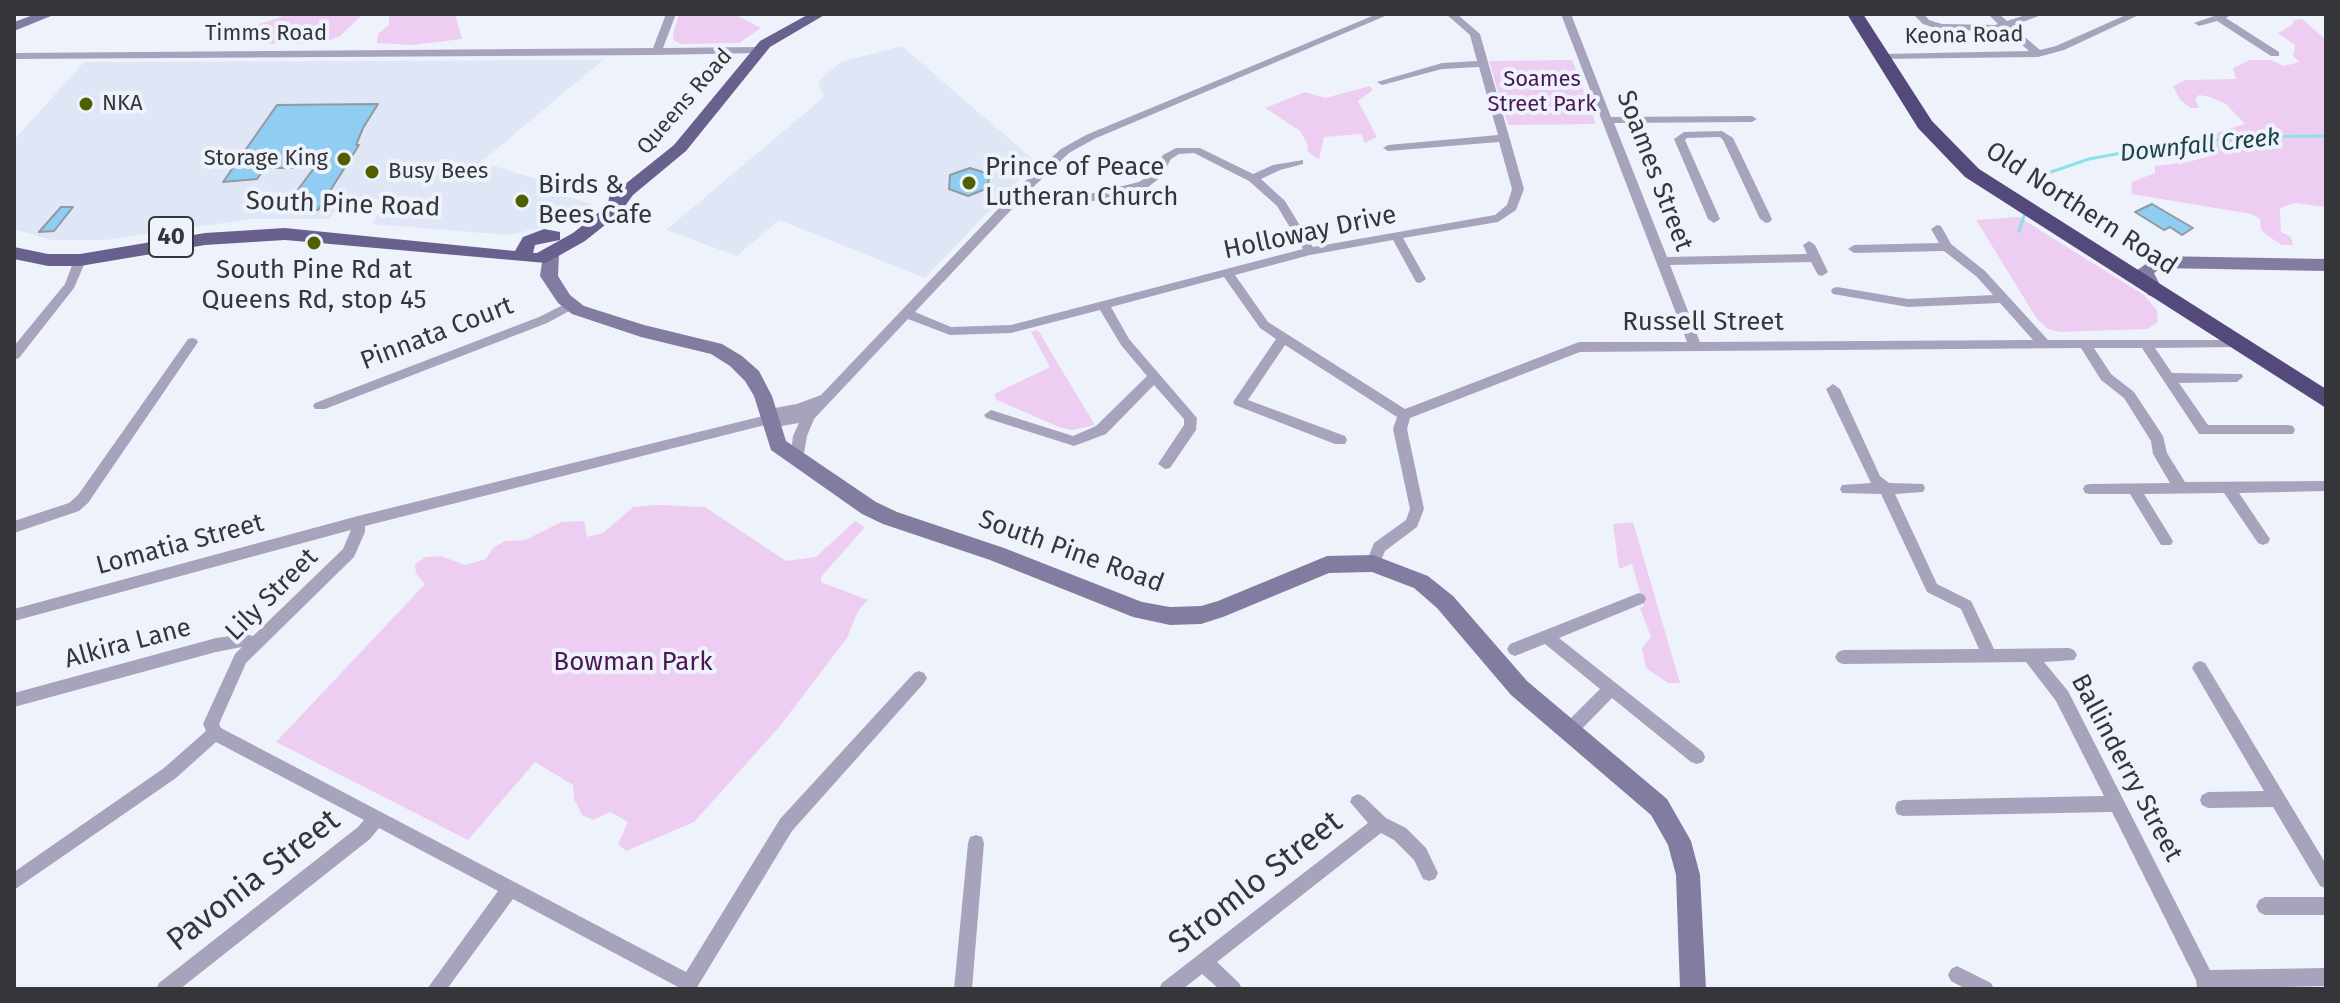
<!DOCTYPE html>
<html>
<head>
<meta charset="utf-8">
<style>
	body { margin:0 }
	#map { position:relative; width:2340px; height:1003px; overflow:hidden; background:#eef3fb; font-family:"Fira Sans",sans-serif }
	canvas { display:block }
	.frame { position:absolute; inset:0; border:16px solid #343639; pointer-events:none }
</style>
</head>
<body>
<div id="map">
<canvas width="2340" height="1003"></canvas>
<div class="frame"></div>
</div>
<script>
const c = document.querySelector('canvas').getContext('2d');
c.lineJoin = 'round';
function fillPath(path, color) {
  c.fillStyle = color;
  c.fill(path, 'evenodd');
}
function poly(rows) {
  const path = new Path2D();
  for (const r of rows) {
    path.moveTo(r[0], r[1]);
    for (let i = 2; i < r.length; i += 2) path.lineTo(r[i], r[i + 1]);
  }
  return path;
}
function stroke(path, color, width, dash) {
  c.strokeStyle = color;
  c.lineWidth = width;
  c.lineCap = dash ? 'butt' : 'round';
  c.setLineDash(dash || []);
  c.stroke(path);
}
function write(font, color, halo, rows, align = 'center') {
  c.font = font + ' "Fira Sans",sans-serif';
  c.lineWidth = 8;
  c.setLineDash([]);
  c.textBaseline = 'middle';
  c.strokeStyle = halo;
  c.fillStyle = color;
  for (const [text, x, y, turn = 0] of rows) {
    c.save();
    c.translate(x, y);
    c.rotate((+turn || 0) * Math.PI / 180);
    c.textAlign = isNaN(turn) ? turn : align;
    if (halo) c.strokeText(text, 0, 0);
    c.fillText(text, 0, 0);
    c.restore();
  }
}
fillPath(poly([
	[902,46,1036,162,925,278,779,220,737,256,666,230,824,97,818,82,840,62],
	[603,60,481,162,563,187,566,196,592,204,560,224,508,235,372,224,386,199,342,199,330,219,252,219,105,240,51,240,14,229,14,140,84,62]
]), '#dfe6f5');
fillPath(poly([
	[289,14,363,14,340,36,322,43,260,44,246,38,245,29],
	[389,14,455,14,462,39,412,45,377,43,378,34,389,25],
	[679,14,734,14,761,28,739,43,681,44,674,41,673,34],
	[2302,19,2326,40,2326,207,2294,203,2280,208,2281,232,2291,237,2293,245,2282,245,2271,238,2261,230,2260,219,2251,214,2131,194,2132,182,2155,173,2155,166,2188,162,2217,154,2203,137,2245,124,2226,104,2210,97,2199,95,2195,99,2199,108,2191,108,2180,100,2173,86,2185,80,2236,79,2233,68,2250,60,2271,60,2284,66,2299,62,2293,56,2295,45,2278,33,2292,25,2294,20],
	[1572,60,1596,124,1508,125,1489,61],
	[1370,86,1373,90,1358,101,1377,137,1365,143,1361,134,1324,137,1319,160,1307,151,1308,145,1300,131,1265,108,1305,92,1325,98],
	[2019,217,2144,295,2157,310,2158,322,2147,329,2060,332,2048,329,2037,319,1976,220],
	[1038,330,1061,369,1095,425,1072,430,1059,427,997,400,994,394,1050,367,1031,332],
	[658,505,705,507,786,561,816,557,855,521,865,527,821,577,821,582,868,600,858,611,847,638,780,726,694,822,626,851,618,844,628,822,610,812,593,820,582,815,574,799,573,785,535,762,468,840,276,742,425,584,416,574,415,564,426,557,441,556,465,565,486,559,493,548,505,541,525,540,561,522,584,521,587,537,603,533,633,507],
	[1633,522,1680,683,1668,683,1646,668,1642,648,1651,637,1640,608,1644,606,1632,564,1619,569,1613,524]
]), '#eecdf2');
stroke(poly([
	[2034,187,2051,172,2089,159,2166,145,2252,137,2326,136],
	[2019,231,2024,216]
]), '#8ee1eb', 3);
const building = poly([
	[378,104,363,128,356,145,359,145,318,210,285,207,314,168,265,168,257,179,223,182,277,105,378,104],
	[970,168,989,174,988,188,968,196,949,189,950,175,970,168],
	[2152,204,2193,228,2182,235,2170,227,2164,230,2135,212,2152,204],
	[61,207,73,207,54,231,39,232,61,207]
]);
fillPath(building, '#8fcdf2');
stroke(building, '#929a9f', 2);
fillPath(poly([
	[666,14,676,14,663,48,759,47,764,50,759,53,656,55,14,59,14,53,653,48,666,14],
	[1377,14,1390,14,1094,139,1069,153,1028,192,915,312,951,327,1011,325,1303,249,1277,206,1249,181,1194,153,1179,154,1171,159,1161,177,1147,188,1068,207,1062,203,1064,200,1139,182,1153,173,1163,155,1176,148,1200,148,1253,174,1273,165,1303,160,1303,164,1280,170,1261,179,1285,201,1313,247,1495,215,1507,205,1512,189,1499,142,1388,151,1383,148,1388,145,1498,135,1479,67,1442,69,1382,85,1377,82,1442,63,1477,61,1470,35,1446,14,1457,14,1480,34,1524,189,1516,210,1498,222,1403,238,1426,279,1420,283,1416,282,1393,240,1310,255,1235,275,1268,322,1405,409,1579,342,1687,342,1561,14,1571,14,1611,117,1752,116,1757,119,1752,122,1614,123,1667,257,1807,254,1803,245,1809,241,1815,245,1828,272,1822,276,1818,275,1811,262,1670,265,1700,342,2033,340,2000,303,1908,307,1833,294,1831,291,1833,288,1837,287,1908,299,1993,295,1977,277,1944,251,1854,253,1848,249,1854,245,1939,243,1931,229,1937,225,1941,226,1951,244,1985,271,2048,340,2240,340,2242,343,2236,347,2155,348,2172,373,2242,374,2243,377,2237,382,2179,383,2208,425,2288,425,2293,426,2295,430,2293,434,2199,434,2142,348,2094,348,2111,374,2134,392,2163,436,2167,453,2185,482,2326,481,2326,491,2239,493,2270,539,2268,543,2263,545,2258,543,2224,493,2144,494,2173,541,2171,545,2161,545,2130,494,2090,494,2085,493,2083,489,2085,485,2090,484,2170,483,2153,454,2151,441,2124,398,2101,380,2081,348,1580,352,1410,418,1407,429,1424,509,1417,527,1385,551,1378,567,1373,569,1368,567,1366,563,1374,543,1406,520,1410,509,1393,429,1397,417,1285,345,1248,400,1345,436,1347,440,1345,444,1335,444,1235,405,1233,402,1235,399,1276,339,1260,328,1224,277,1111,307,1129,339,1197,418,1196,430,1170,468,1165,469,1158,464,1184,425,1184,419,1154,385,1106,434,1074,446,986,418,984,415,991,410,1073,436,1096,426,1147,376,1121,345,1100,310,1011,333,950,335,908,319,814,419,807,436,802,465,797,466,790,461,793,436,799,423,770,428,765,425,365,526,365,532,354,557,246,663,219,724,221,728,686,972,780,819,914,673,919,671,924,673,927,678,924,683,792,831,696,989,677,989,678,987,513,899,447,989,427,989,498,891,379,828,370,839,180,989,156,989,159,983,358,827,364,820,216,742,176,778,14,890,14,872,164,768,206,731,203,724,235,654,242,647,216,652,14,707,14,693,216,638,244,634,253,636,343,549,351,530,14,621,14,609,358,516,763,416,763,410,797,404,821,395,1020,186,1061,149,1086,135,1377,14],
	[1913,14,1924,14,1929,20,1942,24,1995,25,1998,24,1988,14,1999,14,2007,21,2029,14,2044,14,2012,26,2040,50,2056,46,2128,14,2141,14,2064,50,2038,57,1878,59,1877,57,1882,54,2029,51,2004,29,1996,31,1941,30,1923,24,1913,14],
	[2220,14,2228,14,2229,16,2226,18,2279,52,2279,56,2271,56,2217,21,2199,26,2194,23,2220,14],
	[1722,131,1733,138,1772,219,1770,222,1766,223,1760,219,1723,140,1720,137,1687,138,1685,140,1720,219,1714,223,1708,219,1674,139,1684,132,1722,131],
	[80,256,86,260,74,288,19,358,14,360,14,346,65,284,74,260,80,256],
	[571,301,575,302,577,305,575,308,547,323,325,409,315,409,313,406,315,403,539,317,571,301],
	[192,338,196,339,198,342,196,345,88,503,79,511,14,533,14,521,69,503,78,495,188,339,192,338],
	[1833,384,1840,389,1880,476,1889,483,1923,484,1925,488,1923,492,1895,494,1937,584,1971,601,1994,649,2069,648,2074,650,2077,655,2074,660,2044,662,2068,691,2210,970,2326,968,2326,986,2197,989,2196,980,2112,812,1903,816,1897,814,1895,808,1897,802,1903,800,2104,796,2056,701,2026,662,1843,664,1838,662,1835,657,1838,652,1843,650,1979,649,1961,609,1927,592,1881,494,1842,493,1840,489,1842,485,1871,483,1826,389,1833,384],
	[1639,593,1644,595,1646,599,1644,603,1559,638,1703,752,1705,757,1703,762,1697,764,1691,762,1612,698,1576,735,1570,737,1564,735,1562,730,1564,725,1600,689,1545,644,1515,656,1510,654,1507,649,1510,644,1639,593],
	[2200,661,2205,663,2326,864,2326,888,2320,886,2273,807,2208,808,2202,805,2200,800,2202,795,2208,792,2264,791,2195,673,2192,668,2195,663,2200,661],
	[1358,794,1364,797,1386,818,1406,828,1426,848,1438,873,1435,879,1429,881,1423,879,1414,860,1394,840,1381,833,1217,962,1239,983,1242,989,1219,989,1202,974,1183,989,1159,989,1162,983,1368,823,1350,802,1352,797,1358,794],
	[976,835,982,837,984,843,972,989,954,989,968,843,970,837,976,835],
	[2265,897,2326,897,2326,915,2265,915,2259,912,2256,906,2259,900,2265,897],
	[1957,966,1991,983,1994,989,1966,989,1951,981,1948,975,1951,969,1957,966]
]), '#a7a3bc');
fillPath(poly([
	[36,14,56,14,14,31,14,22,36,14],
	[551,249,559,255,558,276,570,295,584,306,644,325,722,344,742,356,759,371,772,396,786,441,876,502,897,512,1004,548,1142,602,1170,607,1201,606,1218,601,1327,556,1373,555,1428,576,1453,596,1527,681,1667,799,1691,841,1700,875,1706,989,1680,989,1676,875,1668,845,1651,815,1511,695,1437,608,1414,588,1372,572,1329,573,1223,617,1201,624,1170,625,1133,617,990,560,883,524,862,514,771,450,754,396,745,381,730,366,711,354,641,337,572,314,558,303,540,276,543,255,551,249],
	[2157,256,2326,259,2326,271,2161,268,2154,273,2163,291,2154,297,2148,295,2136,271,2157,256]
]), '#837ca1');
fillPath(poly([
	[809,14,826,14,770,47,686,151,633,195,620,213,585,241,546,263,285,240,205,245,80,266,48,266,14,259,14,247,48,254,80,254,205,233,285,228,515,251,523,237,544,229,560,232,560,240,535,245,533,253,537,253,573,233,608,205,609,197,674,145,760,41,809,14]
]), '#69618d');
fillPath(poly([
	[1847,14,1863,14,1932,121,1979,169,2326,389,2326,408,1965,177,1918,128,1847,14]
]), '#54497b');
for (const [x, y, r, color] of [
	[86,104,8,"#525f00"],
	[344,159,8,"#525f00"],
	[372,172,8,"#525f00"],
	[969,183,8,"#525f00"],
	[522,201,8,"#525f00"],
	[314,243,8,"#525f00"]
]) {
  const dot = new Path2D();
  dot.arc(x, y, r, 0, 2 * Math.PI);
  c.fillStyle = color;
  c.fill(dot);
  stroke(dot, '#eef3fb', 3);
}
write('22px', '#343639', '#eef3fb', [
	["Timms Road",266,34],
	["Keona Road",1964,36,-1],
	["Queens Road",685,102,-49]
]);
write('22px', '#4b1853', '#eef3fb', [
	["Soames",1542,80],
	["Street Park",1542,105]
]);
write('22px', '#343639', '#eef3fb', [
	["NKA",102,104],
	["Storage King",328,159,"right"],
	["Busy Bees",388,172]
], 'left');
write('italic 24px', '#1b4246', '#eef3fb', [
	["Downfall Creek",2200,146,-6]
]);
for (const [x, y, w] of [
	[171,237,44]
]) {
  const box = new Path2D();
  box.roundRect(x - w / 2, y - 20, w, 40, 6);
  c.fillStyle = '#eef3fb';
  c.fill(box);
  stroke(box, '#343639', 2);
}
write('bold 24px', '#343639', null, [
	["40",171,237]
]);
write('26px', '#343639', '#eef3fb', [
	["Prince of Peace",985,168],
	["Lutheran Church",985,198],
	["Birds &",538,186],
	["Bees Cafe",538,216],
	["South Pine Rd at",314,271,"center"],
	["Queens Rd, stop 45",314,301,"center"]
], 'left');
write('26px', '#343639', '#eef3fb', [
	["Soames Street",1654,171,69],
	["South Pine Road",343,205,2],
	["Old Northern Road",2081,209,33],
	["Holloway Drive",1310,233,-12],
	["Russell Street",1703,323],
	["Pinnata Court",437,334,-21],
	["Lomatia Street",180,545,-15],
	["South Pine Road",1071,552,20],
	["Lily Street",272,595,-45],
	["Alkira Lane",128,644,-15],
	["Ballinderry Street",2126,768,62]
]);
write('26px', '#4b1853', '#eef3fb', [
	["Bowman Park",633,663]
]);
write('32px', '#343639', '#eef3fb', [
	["Pavonia Street",254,881,-38],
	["Stromlo Street",1256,883,-38]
]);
</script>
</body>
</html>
